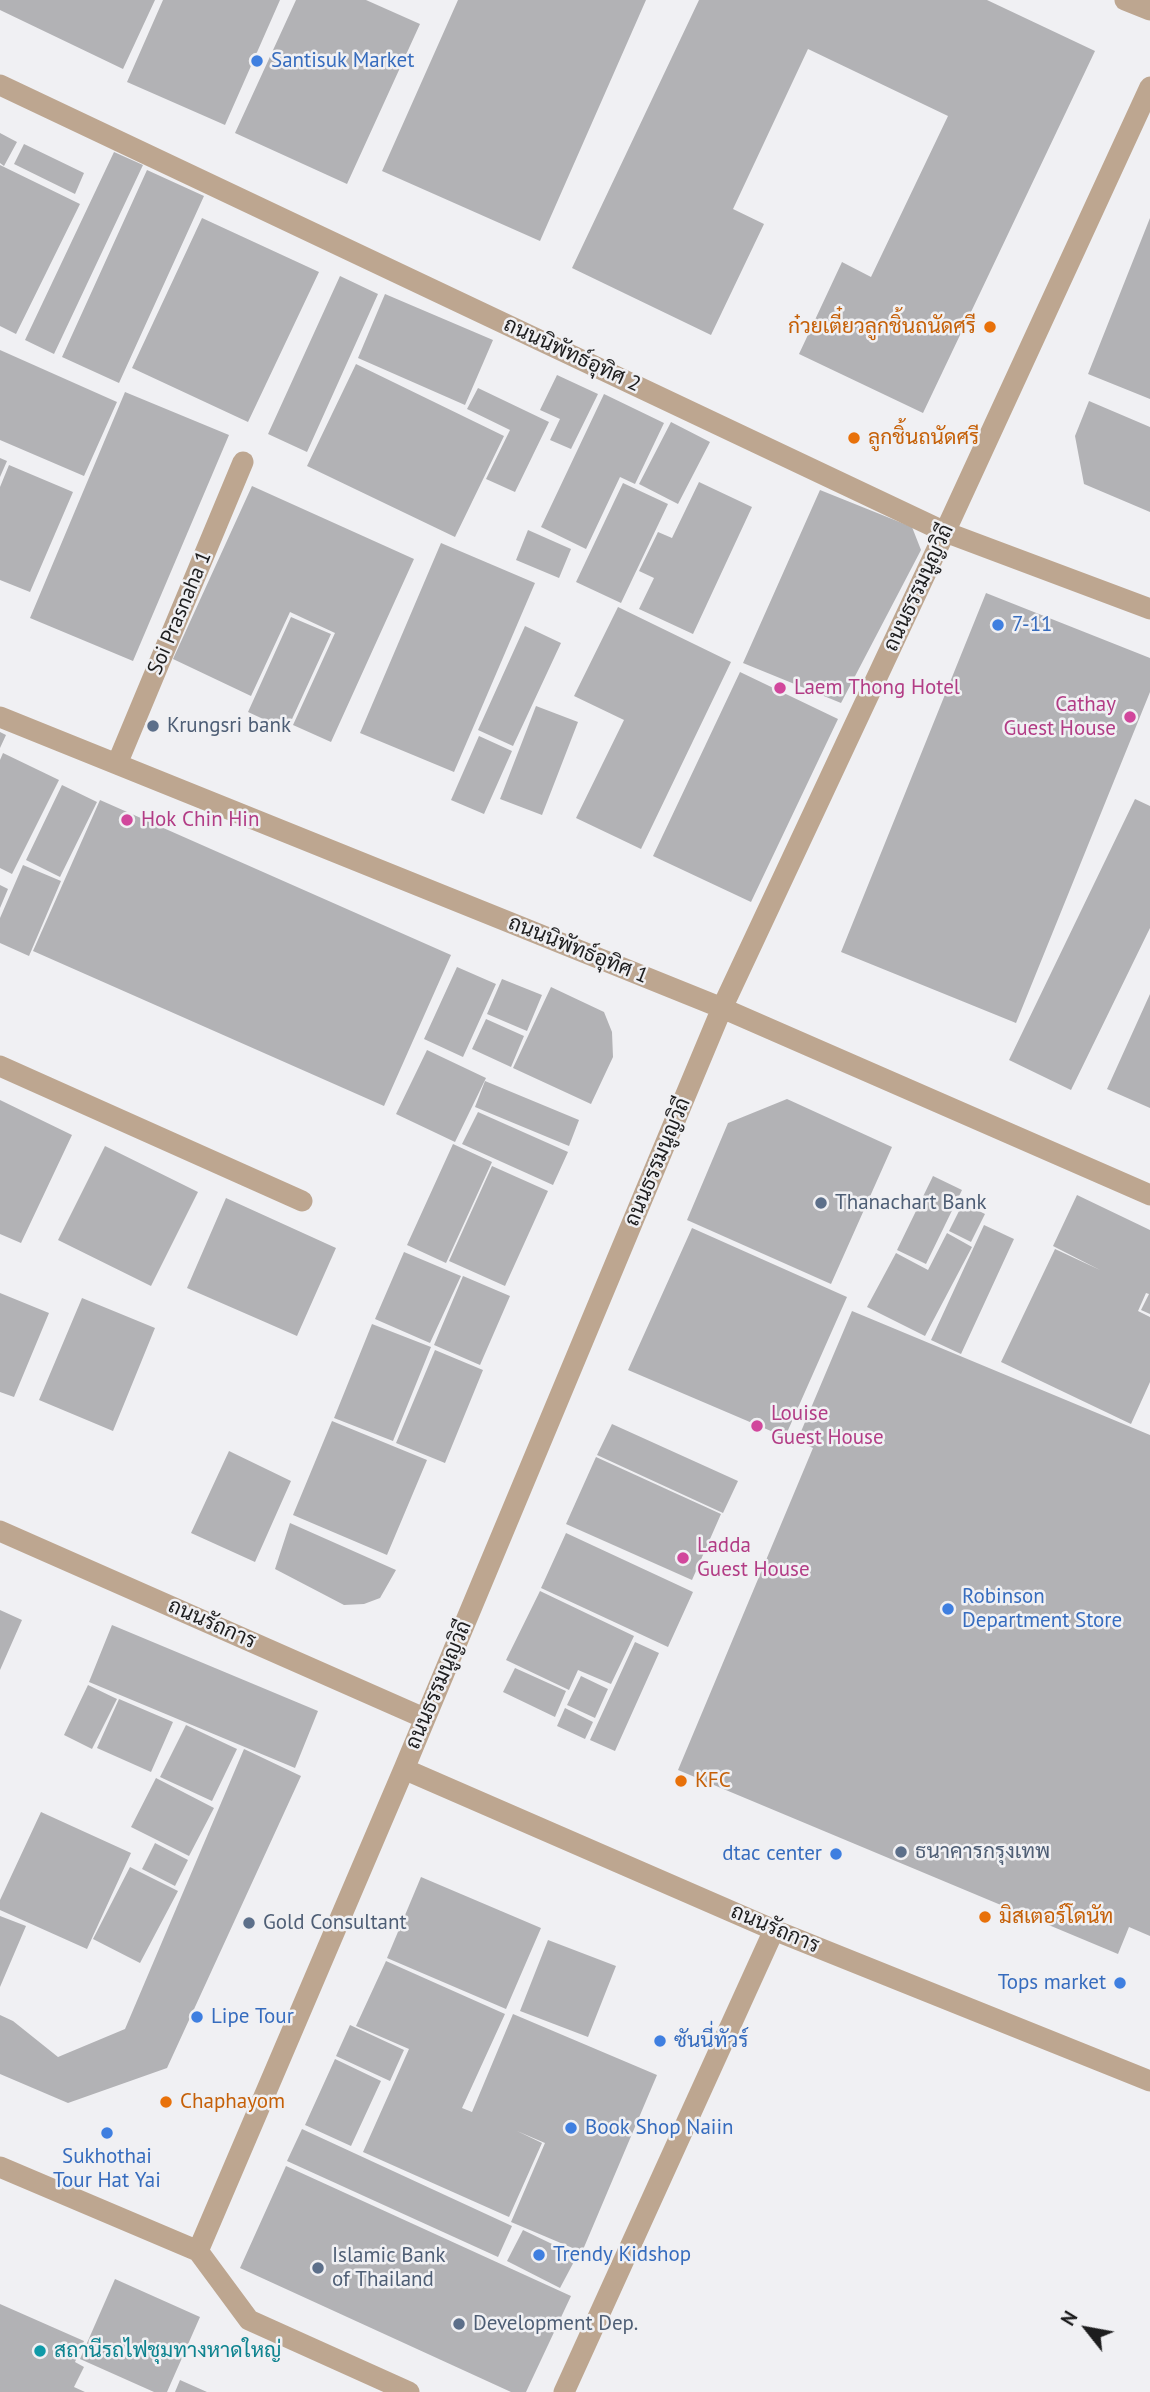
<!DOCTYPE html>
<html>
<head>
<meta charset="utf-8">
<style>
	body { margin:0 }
	#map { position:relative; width:1150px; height:2392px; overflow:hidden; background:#f0f0f3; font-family:"PT Sans",sans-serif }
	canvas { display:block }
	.north { position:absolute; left:1052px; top:2294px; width:70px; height:70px; -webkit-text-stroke:5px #f0f0f3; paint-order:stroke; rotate:301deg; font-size:19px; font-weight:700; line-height:28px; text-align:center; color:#1d1d1e }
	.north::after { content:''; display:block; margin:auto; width:24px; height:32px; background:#1d1d1e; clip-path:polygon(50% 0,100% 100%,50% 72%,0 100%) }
</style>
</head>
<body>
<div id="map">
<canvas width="1150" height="2392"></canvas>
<div class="north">N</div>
</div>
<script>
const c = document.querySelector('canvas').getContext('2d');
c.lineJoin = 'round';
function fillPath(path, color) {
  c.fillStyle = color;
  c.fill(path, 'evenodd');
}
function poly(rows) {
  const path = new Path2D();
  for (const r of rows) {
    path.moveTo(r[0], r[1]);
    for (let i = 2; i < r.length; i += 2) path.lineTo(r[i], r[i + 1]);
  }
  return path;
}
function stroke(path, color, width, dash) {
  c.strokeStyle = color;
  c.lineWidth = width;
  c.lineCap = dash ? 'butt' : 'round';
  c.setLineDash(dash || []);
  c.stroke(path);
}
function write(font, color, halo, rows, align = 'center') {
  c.font = font + ' "PT Sans",Sarabun,sans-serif';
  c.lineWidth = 5;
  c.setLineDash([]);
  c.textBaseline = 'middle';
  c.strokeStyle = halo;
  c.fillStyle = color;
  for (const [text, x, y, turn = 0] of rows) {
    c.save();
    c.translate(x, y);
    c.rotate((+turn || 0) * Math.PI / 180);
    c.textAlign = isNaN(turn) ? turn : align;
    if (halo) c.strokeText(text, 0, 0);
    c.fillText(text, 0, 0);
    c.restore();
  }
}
fillPath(poly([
	[0,0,155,0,123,69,0,10],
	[163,0,280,0,225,125,127,82],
	[296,0,366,0,420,24,347,184,235,133],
	[458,0,646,0,540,241,382,171],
	[699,0,987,0,1095,51,923,413,799,354,842,262,871,277,948,116,808,49,733,209,764,224,711,335,572,268],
	[0,133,17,142,4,166,0,163],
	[24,144,84,173,75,194,14,164],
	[114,152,143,165,54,354,25,340],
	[0,165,80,204,16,334,0,326],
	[147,170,204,196,119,383,62,357],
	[202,218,319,272,248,422,132,368],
	[1150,218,1150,399,1088,374],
	[340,276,378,294,307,452,268,434],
	[385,294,493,340,465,405,358,358],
	[0,350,117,402,84,476,0,440],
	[356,364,504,436,455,537,307,466],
	[557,375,598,394,571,449,550,440,560,419,540,410],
	[478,388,549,422,515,492,486,479,510,430,467,409],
	[125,392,229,435,133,661,30,618],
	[604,394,664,423,635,484,620,477,586,549,541,527],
	[1089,401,1150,427,1150,512,1084,484,1075,436],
	[671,422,710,442,678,504,639,484],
	[0,458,7,461,0,477],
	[9,465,73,492,30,592,0,580,0,487],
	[699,482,752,507,693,634,639,609,654,578,639,571,658,532,672,538],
	[623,483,668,504,621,603,576,582],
	[252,486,414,559,331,742,293,725,335,633,290,612,251,696,173,659],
	[820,490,912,527,921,550,841,703,743,663],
	[528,530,571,549,559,578,516,560],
	[441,543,535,583,454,772,360,733],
	[986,593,1150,658,1150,692,1016,1023,841,952],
	[618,607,731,662,641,849,576,818,624,720,574,696],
	[291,617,331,634,287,730,248,712],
	[525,626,561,643,513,746,478,730],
	[740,672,838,719,751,902,653,856],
	[536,706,578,722,542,815,500,799],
	[0,732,6,735,0,748],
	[479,736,512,751,484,814,451,800],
	[3,753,59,780,12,874,0,868,0,760],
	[62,785,97,802,60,877,26,860],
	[1135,799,1150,806,1150,928,1071,1090,1009,1060],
	[100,800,451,955,384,1106,33,951],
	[23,865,61,881,29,956,0,943,0,918],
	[0,885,8,889,0,908],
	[457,967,496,984,463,1057,424,1039],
	[502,979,542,995,527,1031,487,1014],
	[551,987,604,1012,612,1032,613,1057,591,1104,513,1068],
	[1150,994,1150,1108,1107,1089],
	[486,1019,524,1036,511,1067,472,1049],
	[427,1050,486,1078,455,1142,396,1114],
	[485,1081,579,1120,569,1146,475,1107],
	[787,1099,892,1147,831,1284,687,1220,728,1123],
	[0,1100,72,1135,21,1243,0,1234],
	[478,1112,568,1152,553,1185,462,1144],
	[453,1144,492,1162,446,1263,407,1245],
	[105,1146,198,1192,151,1286,58,1240],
	[492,1166,548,1191,505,1286,449,1261],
	[933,1176,962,1190,926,1264,897,1250],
	[1077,1195,1150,1230,1150,1314,1141,1310,1149,1294,1146,1293,1138,1311,1150,1317,1150,1382,1131,1424,1001,1362,1055,1249,1100,1270,1053,1246],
	[226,1198,336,1248,297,1336,187,1288],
	[963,1203,985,1214,971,1242,949,1231],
	[984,1225,1014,1239,961,1354,931,1340],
	[692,1228,847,1297,785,1437,628,1370],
	[947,1233,972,1247,925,1336,867,1307,896,1253,928,1270],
	[404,1252,461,1276,430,1343,375,1319],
	[463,1276,510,1296,480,1365,434,1345],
	[0,1293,49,1313,14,1397,0,1392],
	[82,1298,155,1328,113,1431,39,1400],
	[852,1311,1150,1435,1150,1936,1129,1927,1118,1954,678,1770,813,1448,797,1441],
	[372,1324,431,1347,393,1441,334,1418],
	[435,1350,483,1370,445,1463,396,1443],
	[332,1421,427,1460,387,1555,293,1515],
	[612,1424,738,1481,723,1513,597,1455],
	[229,1451,291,1481,255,1562,191,1533],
	[596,1457,721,1514,692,1580,566,1524],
	[290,1523,396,1570,380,1598,364,1604,344,1605,275,1569],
	[566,1533,693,1592,668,1647,541,1588],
	[540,1591,634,1636,611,1684,578,1670,569,1690,506,1660],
	[0,1610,22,1620,0,1670],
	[112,1625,318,1711,295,1768,89,1682],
	[635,1642,659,1653,615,1751,590,1740],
	[515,1668,566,1691,555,1717,503,1692],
	[581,1676,608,1689,595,1718,567,1705],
	[88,1685,117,1699,92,1749,64,1735],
	[119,1699,173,1722,151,1772,97,1748],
	[565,1708,593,1722,585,1739,557,1726],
	[186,1725,237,1749,212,1801,160,1777],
	[244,1749,301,1776,167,2068,68,2103,0,2074,0,2015,13,2021,58,2057,125,2029],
	[156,1778,214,1808,189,1856,131,1827],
	[41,1812,131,1853,87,1949,0,1910,0,1900],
	[155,1843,188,1860,175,1886,142,1869],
	[130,1867,178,1891,140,1963,93,1939],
	[421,1877,541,1928,506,2009,387,1958],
	[0,1916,26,1926,0,1987],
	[548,1940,616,1966,588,2037,520,2011],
	[386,1961,505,2014,462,2108,472,2112,513,2014,657,2075,582,2252,511,2222,545,2143,517,2131,542,2143,509,2217,363,2152,409,2049,356,2026],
	[350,2025,404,2050,390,2081,336,2056],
	[335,2059,381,2081,351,2146,305,2125],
	[302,2129,512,2226,498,2257,287,2161],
	[286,2166,571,2296,526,2392,511,2392,240,2268],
	[523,2230,577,2256,560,2288,507,2261],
	[115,2279,200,2317,167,2392,154,2392,80,2359],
	[0,2304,84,2341,75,2362,84,2367,74,2387,85,2392,0,2392],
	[180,2380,207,2392,175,2392]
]), '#b2b2b5');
stroke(poly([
	[1125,0,1150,10],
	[0,85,945,532,1150,609],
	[0,717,722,1008,1150,1195],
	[117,764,243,462],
	[0,1066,302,1201],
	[0,1531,424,1718],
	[404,1769,774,1930,1150,2081],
	[0,2167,198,2251,249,2320,409,2392],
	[198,2251,404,1769,722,1008,945,532,1150,87],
	[564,2392,774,1930]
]), '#bda690', 21);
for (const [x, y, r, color] of [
	[257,61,7,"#3f7fe0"],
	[990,327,7,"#e8710a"],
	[854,438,7,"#e8710a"],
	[998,625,7,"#3f7fe0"],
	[780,688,7,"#d1479c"],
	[1130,717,7,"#d1479c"],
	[153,726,7,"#5c6f8a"],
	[127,820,7,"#d1479c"],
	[821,1203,7,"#5c6f8a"],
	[757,1426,7,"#d1479c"],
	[683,1558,7,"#d1479c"],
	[948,1609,7,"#3f7fe0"],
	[681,1781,7,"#e8710a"],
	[901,1852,7,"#5c6f8a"],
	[836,1854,7,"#3f7fe0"],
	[985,1917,7,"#e8710a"],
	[249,1923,7,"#5c6f8a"],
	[1120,1983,7,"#3f7fe0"],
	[197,2017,7,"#3f7fe0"],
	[660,2041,7,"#3f7fe0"],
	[166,2102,7,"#e8710a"],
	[571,2128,7,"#3f7fe0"],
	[107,2133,7,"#3f7fe0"],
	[539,2255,7,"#3f7fe0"],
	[318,2268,7,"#5c6f8a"],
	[459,2324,7,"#5c6f8a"],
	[40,2351,7,"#0f9aa8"]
]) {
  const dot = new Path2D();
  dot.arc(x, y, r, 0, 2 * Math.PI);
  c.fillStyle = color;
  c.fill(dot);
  stroke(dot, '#f0f0f3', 2.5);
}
write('21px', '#366cbe', '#f0f0f3', [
	["Santisuk Market",271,61],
	["7-11",1012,625],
	["Robinson",962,1597],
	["Department Store",962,1621],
	["dtac center",822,1854,"right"],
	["Tops market",1106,1983,"right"],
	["Lipe Tour",211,2017],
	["ซันนี่ทัวร์",674,2041],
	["Book Shop Naiin",585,2128],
	["Sukhothai",107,2157,"center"],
	["Tour Hat Yai",107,2181,"center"],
	["Trendy Kidshop",553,2255]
], 'left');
write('21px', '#c56008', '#f0f0f3', [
	["ก๋วยเตี๋ยวลูกชิ้นถนัดศรี",976,327,"right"],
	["ลูกชิ้นถนัดศรี",868,438],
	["KFC",695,1781],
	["มิสเตอร์โดนัท",999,1917],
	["Chaphayom",180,2102]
], 'left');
write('21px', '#1d1d1e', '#f0f0f3', [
	["ถนนนิพัทธ์อุทิศ 2",572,355,25],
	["ถนนธรรมนูญวิถี",919,588,-65],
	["Soi Prasnaha 1",180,613,-67],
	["ถนนนิพัทธ์อุทิศ 1",578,950,22],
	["ถนนธรรมนูญวิถี",658,1162,-67],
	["ถนนรัถการ",212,1624,24],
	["ถนนธรรมนูญวิถี",439,1685,-67],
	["ถนนรัถการ",775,1929,23]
]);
write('21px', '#b23c85', '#f0f0f3', [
	["Laem Thong Hotel",794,688],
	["Cathay",1116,705,"right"],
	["Guest House",1116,729,"right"],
	["Hok Chin Hin",141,820],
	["Louise",771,1414],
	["Guest House",771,1438],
	["Ladda",697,1546],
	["Guest House",697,1570]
], 'left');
write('21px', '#4e5e75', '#f0f0f3', [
	["Krungsri bank",167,726],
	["Thanachart Bank",835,1203],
	["ธนาคารกรุงเทพ",915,1852],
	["Gold Consultant",263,1923],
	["Islamic Bank",332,2256],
	["of Thailand",332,2280],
	["Development Dep.",473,2324]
], 'left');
write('21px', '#0d838f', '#f0f0f3', [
	["สถานีรถไฟชุมทางหาดใหญ่",54,2351]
], 'left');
</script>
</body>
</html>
